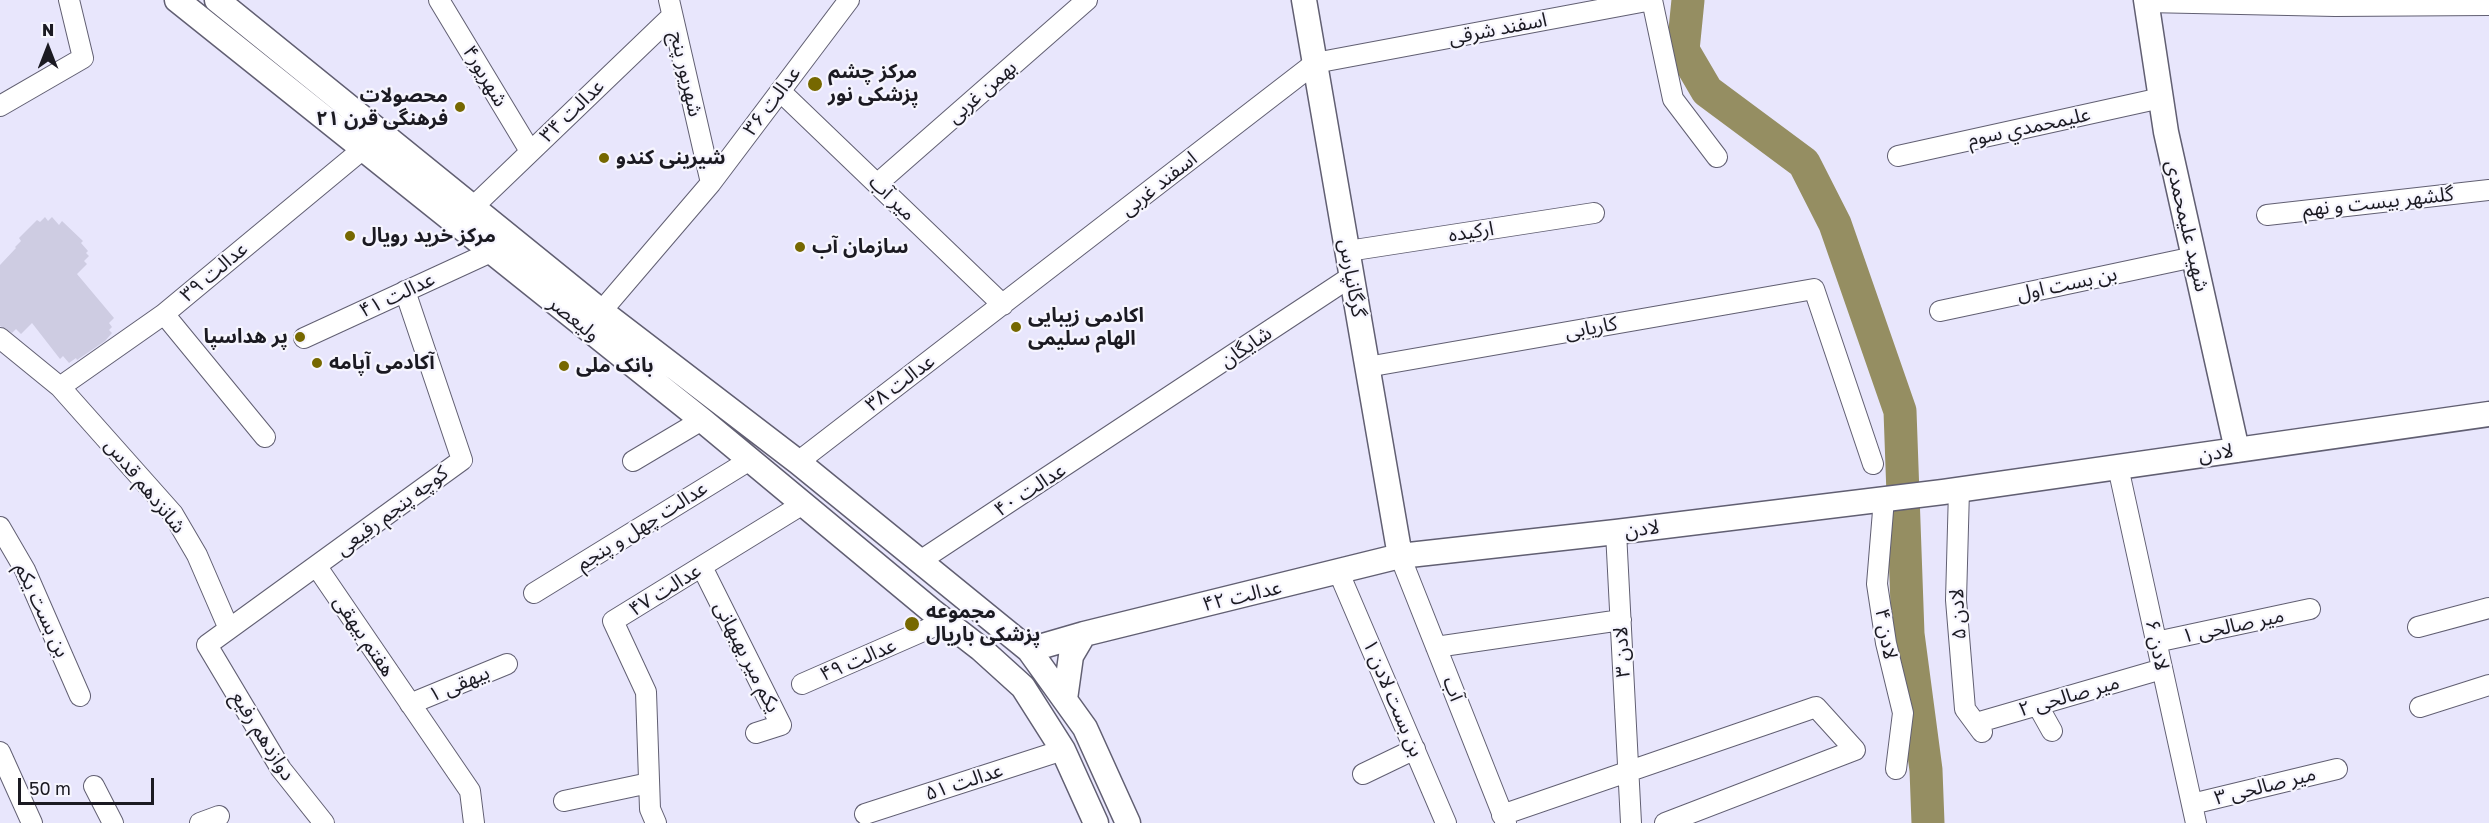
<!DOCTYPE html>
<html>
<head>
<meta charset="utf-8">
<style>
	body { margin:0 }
	#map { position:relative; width:2489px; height:823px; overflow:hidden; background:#e8e6fc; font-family:"Golos Text",sans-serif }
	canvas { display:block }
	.north { position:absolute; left:18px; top:18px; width:60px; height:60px; -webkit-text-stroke:4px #f6f5fe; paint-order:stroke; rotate:0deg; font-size:16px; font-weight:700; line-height:24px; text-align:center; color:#1b1a22 }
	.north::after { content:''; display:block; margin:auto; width:21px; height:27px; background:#1b1a22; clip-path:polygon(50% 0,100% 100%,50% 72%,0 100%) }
	.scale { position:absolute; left:18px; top:778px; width:136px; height:27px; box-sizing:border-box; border:3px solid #1b1a22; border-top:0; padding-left:8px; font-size:18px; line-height:21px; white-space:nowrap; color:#1b1a22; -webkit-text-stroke:4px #f6f5fe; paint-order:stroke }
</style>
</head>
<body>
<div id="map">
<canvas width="2489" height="823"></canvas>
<div class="north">N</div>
<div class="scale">50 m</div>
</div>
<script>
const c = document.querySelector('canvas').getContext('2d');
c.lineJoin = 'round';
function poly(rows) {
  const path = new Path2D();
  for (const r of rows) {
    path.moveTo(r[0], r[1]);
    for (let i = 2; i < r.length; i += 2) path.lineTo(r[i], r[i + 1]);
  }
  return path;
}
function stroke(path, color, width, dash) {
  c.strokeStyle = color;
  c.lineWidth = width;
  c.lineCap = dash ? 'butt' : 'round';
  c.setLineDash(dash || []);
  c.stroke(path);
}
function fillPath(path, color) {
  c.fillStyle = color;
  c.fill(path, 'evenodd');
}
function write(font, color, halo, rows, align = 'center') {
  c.font = font + ' "Golos Text","Noto Sans Arabic",sans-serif';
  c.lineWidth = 4.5;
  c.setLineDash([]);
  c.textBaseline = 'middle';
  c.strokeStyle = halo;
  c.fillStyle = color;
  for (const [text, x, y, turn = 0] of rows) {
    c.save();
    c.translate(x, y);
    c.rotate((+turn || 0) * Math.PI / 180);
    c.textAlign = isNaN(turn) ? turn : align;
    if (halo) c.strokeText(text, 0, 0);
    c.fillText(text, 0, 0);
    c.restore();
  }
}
stroke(poly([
	[1688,0,1683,50,1707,91,1804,163,1835,224,1900,411,1908,634,1926,770,1928,823]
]), '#958e62', 33);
fillPath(poly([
	[45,217,48,221,52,217,59,225,62,221,83,241,81,243,88,251,86,253,89,256,84,261,87,264,77,274,114,318,109,323,112,327,109,330,112,333,105,341,77,360,76,358,69,363,63,356,60,359,32,323,21,334,16,329,12,333,0,326,0,265,16,248,15,247,21,241,19,238,37,220,40,222]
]), '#cecce2');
const minor = poly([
	[439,0,530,151],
	[669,0,711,183],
	[2146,2,2335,6,2489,5],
	[780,91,1003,305],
	[0,106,83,58,69,0],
	[1898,156,2161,98],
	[877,184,1087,0],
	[473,207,672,16],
	[2267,215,2489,190],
	[1348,251,1594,213],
	[1940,311,2194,257],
	[164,314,265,437],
	[593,321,711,183,849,0],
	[0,338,60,387,173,514,197,555,229,629],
	[304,338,491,252],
	[1367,367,1814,289,1873,464],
	[60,387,164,314,363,149],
	[633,461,702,420],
	[798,462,1315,63,1652,0,1673,99,1717,157],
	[2118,467,2196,823],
	[1959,490,1956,600,1965,709,1982,732],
	[1884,499,1877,584,1886,643,1903,713,1896,769],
	[0,527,25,570,80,696],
	[1616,532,1631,823],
	[1400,556,1506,823],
	[920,561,1352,276],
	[317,567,470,791,474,823],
	[702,567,781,725,756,733],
	[1339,573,1446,823],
	[534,593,750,460],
	[2418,627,2489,608],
	[2156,642,2310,609],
	[1436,647,1621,620],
	[802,684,946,621],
	[410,704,507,664],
	[2038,706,2052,731],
	[2420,707,2489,685],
	[1976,723,2162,669],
	[0,752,32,823],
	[1363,774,1415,749],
	[94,786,113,823],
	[564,801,649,783],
	[2192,804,2337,769],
	[865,814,1063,750],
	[1502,815,1816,707,1855,750,1665,823],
	[200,823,219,816],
	[324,823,281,769,207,645,462,460,405,291],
	[656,823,650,809,646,692,613,621,803,504]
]);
const major = poly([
	[177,0,702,420,932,611,981,649,1023,687,1063,750,1096,823],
	[217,0,601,311,798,462,1029,650,1085,728,1128,823],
	[1304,0,1400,556],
	[2146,0,2166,132,2237,450],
	[1084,634,1400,556,1616,532,1943,492,2489,414],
	[1029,650,1084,634,1071,656,1065,699]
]);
stroke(minor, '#615f72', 22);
stroke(major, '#615f72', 27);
stroke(minor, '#fff', 20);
stroke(major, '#fff', 24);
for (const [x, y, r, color] of [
	[815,84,8,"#766800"],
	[460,107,6,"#766800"],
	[604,158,6,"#766800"],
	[350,236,6,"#766800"],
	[800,247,6,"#766800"],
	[1016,327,6,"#766800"],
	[300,337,6,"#766800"],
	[317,363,6,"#766800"],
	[564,366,6,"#766800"],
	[912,624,8,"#766800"]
]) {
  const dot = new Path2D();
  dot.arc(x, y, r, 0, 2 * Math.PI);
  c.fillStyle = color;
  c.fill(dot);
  stroke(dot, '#f6f5fe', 2);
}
write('20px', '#1b1a22', '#f6f5fe', [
	["اسفند شرقی",1498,29,-11],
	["شهریور پنج",686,74,77],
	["شهریور۴",485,76,59],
	["بهمن غربی",982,92,-41],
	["عدالت ۳۶",772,101,-53],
	["عدالت ۳۴",572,111,-44],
	["عليمحمدي سوم",2029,127,-12],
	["اسفند غربی",1159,184,-38],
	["میر آب",892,198,44],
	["گلشهر بیست و نهم",2378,202,-6],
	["شهید علیمحمدی",2187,226,77],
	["ارکیده",1471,232,-9],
	["عدالت ۳۹",214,272,-40],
	["گرگانپارس",1352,278,80],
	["بن بست اول",2067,284,-12],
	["عدالت ۴۱",397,295,-25],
	["ولیعصر",574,319,39],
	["کاریابی",1591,328,-10],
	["شایگان",1246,347,-34],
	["عدالت ۳۸",900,383,-37],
	["لادن",2216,453,-8],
	["شانزدهم قدس",145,486,51],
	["عدالت ۴۰",1030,490,-33],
	["کوچه پنجم رفیعی",392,511,-37],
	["عدالت چهل و پنجم",642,526,-32],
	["لادن",1642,529,-7],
	["عدالت ۴۷",665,590,-32],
	["عدالت ۴۲",1242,596,-13],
	["بن بست یکم",42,610,65],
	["۵ لادن",1958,614,-93],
	["۱ میر صالحی",2233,626,-12],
	["۴ لادن",1886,634,80],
	["هفتم بیهقی",364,636,56],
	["۶ لادن",2157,645,78],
	["۳ لادن",1622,652,-93],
	["یکم میر بهبهانی",747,657,63],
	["عدالت ۴۹",858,660,-23],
	["بیهقی ۱",459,684,-23],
	["آب",1453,689,69],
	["۲ میر صالحی",2069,696,-16],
	["۱ بن بست لادن",1393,698,67],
	["دوازدهم رفیع",263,736,58],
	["عدالت ۵۱",964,782,-18],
	["۳ میر صالحی",2265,786,-14]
]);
write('bold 20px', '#1b1a22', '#f6f5fe', [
	["مرکز چشم",828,72],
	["پزشکی نور",828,95],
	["محصولات",448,96,"right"],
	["فرهنگی قرن ۲۱",448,119,"right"],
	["شیرینی کندو",616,158],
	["مرکز خرید رویال",362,236],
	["سازمان آب",812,247],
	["اکادمی زیبایی",1028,316],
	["الهام سلیمی",1028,339],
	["پر هداسپا",288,337,"right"],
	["آکادمی آپامه",329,363],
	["بانک ملی",576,366],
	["مجموعه",926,612],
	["پزشکی باریال",926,635]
], 'left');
</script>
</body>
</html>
